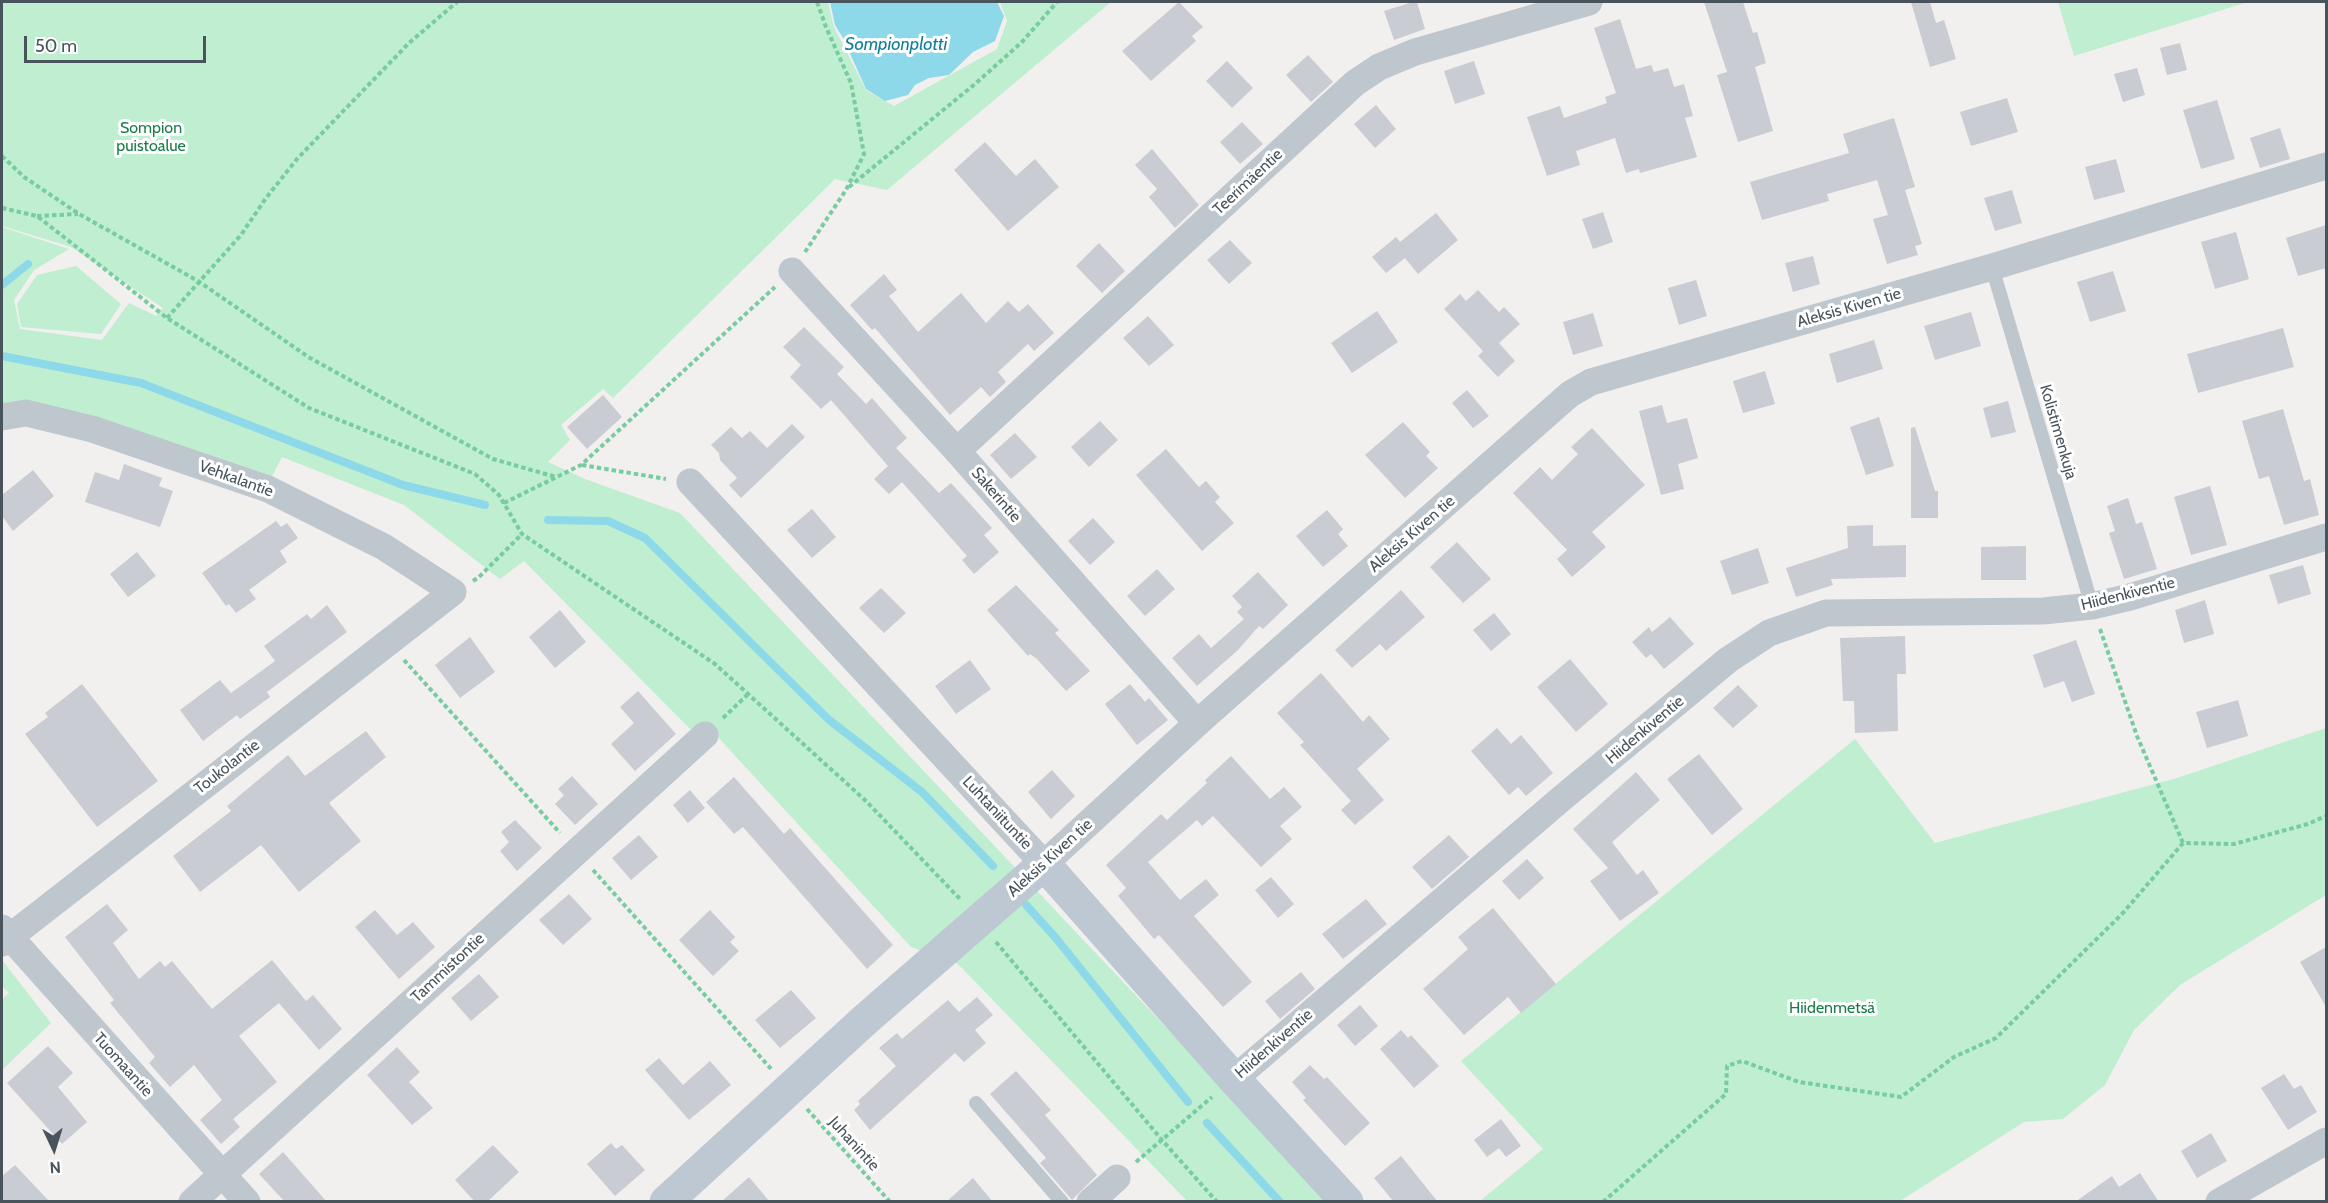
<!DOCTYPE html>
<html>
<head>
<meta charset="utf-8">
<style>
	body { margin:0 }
	#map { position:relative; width:2328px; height:1203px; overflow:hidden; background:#f2efef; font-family:Cabin,sans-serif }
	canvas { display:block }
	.frame { position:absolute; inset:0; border:3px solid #48535c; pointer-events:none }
	.north { position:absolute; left:24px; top:1119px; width:60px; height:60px; -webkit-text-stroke:4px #fff; paint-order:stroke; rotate:176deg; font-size:16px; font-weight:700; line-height:24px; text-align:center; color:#48535c }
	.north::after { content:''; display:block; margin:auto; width:21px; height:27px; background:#48535c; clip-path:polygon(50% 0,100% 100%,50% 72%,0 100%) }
	.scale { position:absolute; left:24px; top:36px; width:182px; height:27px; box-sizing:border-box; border:3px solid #48535c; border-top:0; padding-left:8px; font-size:18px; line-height:21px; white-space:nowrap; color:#48535c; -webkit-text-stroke:4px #fff; paint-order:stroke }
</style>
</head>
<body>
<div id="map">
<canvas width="2328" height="1203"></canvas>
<div class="frame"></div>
<div class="north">N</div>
<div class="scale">50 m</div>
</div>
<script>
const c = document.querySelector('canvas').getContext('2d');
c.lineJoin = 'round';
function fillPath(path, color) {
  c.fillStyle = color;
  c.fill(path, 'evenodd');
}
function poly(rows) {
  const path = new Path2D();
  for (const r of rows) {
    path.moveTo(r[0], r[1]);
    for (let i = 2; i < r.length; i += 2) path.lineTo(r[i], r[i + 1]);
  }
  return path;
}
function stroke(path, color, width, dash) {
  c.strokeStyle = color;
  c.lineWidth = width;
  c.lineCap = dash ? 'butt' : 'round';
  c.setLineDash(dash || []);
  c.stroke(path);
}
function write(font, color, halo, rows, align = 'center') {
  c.font = font + ' Cabin,sans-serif';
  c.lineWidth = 6;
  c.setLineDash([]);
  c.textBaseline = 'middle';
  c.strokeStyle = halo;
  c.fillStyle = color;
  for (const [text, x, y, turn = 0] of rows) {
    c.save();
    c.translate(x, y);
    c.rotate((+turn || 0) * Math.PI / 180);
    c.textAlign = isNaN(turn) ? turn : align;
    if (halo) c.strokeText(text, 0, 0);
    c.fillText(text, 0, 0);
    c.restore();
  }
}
fillPath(poly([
	[2,2,828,2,834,27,866,90,894,106,997,49,1007,21,1000,2,1111,2,887,190,835,179,613,398,603,389,561,425,570,440,548,462,585,479,680,513,1330,1201,1187,1201,958,964,911,947,716,735,694,733,524,561,500,579,404,505,282,457,267,486,2,409,2,227,69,249,34,270,14,300,20,329,102,340,129,303,156,316,163,308,71,247,2,226],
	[2058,2,2248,2,2074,56],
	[76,266,121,304,101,334,21,327,17,304,37,275],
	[2326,728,2326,895,2180,985,2134,1030,2105,1085,2063,1119,2024,1122,1900,1201,1480,1201,1543,1149,1461,1061,1855,739,1935,843,2177,778],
	[2,960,51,1023,2,1070,2,999,9,993,2,986]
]), '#bfeed0');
fillPath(poly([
	[830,2,997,2,1004,16,995,41,973,52,949,75,929,78,915,85,908,95,885,101,866,89,843,38,835,25]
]), '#8dd9ea');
stroke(poly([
	[2,285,28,264],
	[2,356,141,383,403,485,485,505],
	[548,520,608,521,645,538,828,719,922,792,993,866],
	[1026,905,1055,937,1188,1102],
	[1207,1123,1280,1202]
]), '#8dd9ea', 8);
fillPath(poly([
	[1179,2,1203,27,1192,36,1196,41,1151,81,1122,51],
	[1413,2,1417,2,1425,29,1394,40,1384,11],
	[1704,2,1743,2,1753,33,1757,32,1766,63,1755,67,1773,131,1738,142,1717,75,1727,72],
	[1911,2,1930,2,1936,23,1944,20,1956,59,1930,67],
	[1620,19,1636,69,1651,65,1654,72,1668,68,1674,87,1684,84,1693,116,1685,118,1697,157,1640,173,1639,169,1626,173,1615,138,1576,151,1580,165,1547,176,1527,117,1560,106,1564,118,1607,103,1605,97,1616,93,1594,28],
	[2180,43,2187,70,2167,75,2160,48],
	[1308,55,1333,82,1311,102,1286,75],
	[1227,61,1253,88,1232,108,1206,81],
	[1474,61,1485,94,1455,104,1444,71],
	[2137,68,2145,95,2123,102,2114,74],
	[2007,98,2018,132,1971,146,1960,112],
	[2217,100,2235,159,2201,169,2183,110],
	[1376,105,1396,129,1375,148,1354,124],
	[1894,118,1915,187,1905,190,1922,244,1915,246,1918,255,1887,264,1873,219,1888,215,1877,180,1827,194,1829,201,1762,220,1750,182,1849,153,1843,134],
	[1242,122,1263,144,1240,164,1220,142],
	[2280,128,2290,159,2260,168,2250,138],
	[985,142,1016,176,1035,159,1059,187,1008,231,954,170],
	[1152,149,1199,205,1175,228,1149,197,1157,189,1135,165],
	[2116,159,2125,192,2094,200,2085,167],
	[2012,190,2022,223,1995,231,1984,198],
	[1603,212,1613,242,1593,249,1582,219],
	[1436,213,1458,240,1418,274,1405,258,1386,273,1372,257,1396,237,1400,242],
	[2326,225,2326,268,2298,276,2286,238],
	[2236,232,2249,279,2215,289,2201,242],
	[1230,240,1252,263,1229,284,1207,260],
	[1099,243,1125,271,1102,293,1076,266],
	[1813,256,1820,284,1793,292,1785,263],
	[2113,271,2126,311,2090,322,2077,282],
	[884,274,897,290,889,296,918,332,961,293,986,323,1008,301,1019,312,1028,304,1054,333,1034,351,1028,344,998,372,1006,382,990,397,981,387,950,415,875,328,872,330,850,305],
	[1696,280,1707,316,1679,325,1668,288],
	[1478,290,1499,312,1504,307,1520,324,1499,343,1515,361,1498,377,1478,356,1483,351,1444,309,1460,294,1466,301],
	[1377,311,1398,342,1352,373,1331,343],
	[1971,312,1981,346,1935,360,1924,326],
	[1593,313,1603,346,1573,355,1563,322],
	[1148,316,1174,345,1149,366,1123,338],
	[804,327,844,367,837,374,866,404,872,398,907,438,896,448,939,493,951,483,992,528,984,535,999,552,974,574,962,560,967,556,902,482,889,494,874,479,888,466,831,400,821,409,790,377,801,365,783,347],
	[2283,328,2294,367,2198,393,2187,354],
	[1874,340,1883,369,1837,383,1829,354],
	[1765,371,1775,404,1743,413,1733,381],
	[1467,390,1489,416,1473,428,1452,403],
	[603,395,622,417,587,449,567,427],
	[2008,401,2016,432,1991,438,1983,408],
	[1662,405,1667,423,1687,418,1698,458,1678,464,1684,489,1661,495,1639,411],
	[2283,409,2304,481,2310,479,2319,515,2284,525,2269,476,2259,479,2242,421],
	[1879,417,1894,466,1866,475,1850,427],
	[1100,421,1118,440,1089,467,1071,447],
	[1403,422,1430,452,1426,456,1438,468,1405,498,1365,455],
	[792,424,805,437,741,498,729,485,737,478,720,460,719,453,711,445,731,427,742,438,750,431,767,448],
	[1915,427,1935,491,1938,491,1938,518,1911,518,1911,428],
	[1592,428,1645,485,1592,532,1606,547,1572,577,1557,559,1567,550,1513,493,1540,467,1552,480,1578,454,1571,447],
	[1015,433,1037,457,1011,479,990,455],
	[1166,449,1199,487,1206,481,1220,497,1215,502,1234,523,1202,551,1136,475],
	[124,464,162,478,159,486,173,491,160,527,85,502,95,472,119,480],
	[33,470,54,496,13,531,2,516,2,495],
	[2210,486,2227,545,2191,555,2174,497],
	[2128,498,2136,524,2142,522,2157,569,2124,579,2109,533,2115,531,2107,506],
	[812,509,836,537,812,558,787,530],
	[1327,510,1343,529,1338,534,1348,546,1323,567,1296,536],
	[1093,518,1115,542,1090,565,1068,541],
	[276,521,281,527,287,523,298,538,280,551,287,562,249,590,256,599,236,613,229,604,226,606,202,573],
	[1873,525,1873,546,1906,545,1906,577,1831,579,1833,585,1796,597,1786,568,1848,548,1847,526],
	[1457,542,1491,579,1463,603,1430,567],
	[2026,546,2026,580,1981,580,1981,547],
	[1758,548,1769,583,1732,595,1720,561],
	[137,552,156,576,128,597,110,574],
	[2303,565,2311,594,2278,604,2269,575],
	[1157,569,1175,589,1145,616,1127,596],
	[1258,572,1288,605,1263,629,1259,626,1238,650,1197,686,1172,658,1199,634,1211,648,1244,619,1237,612,1242,607,1232,596],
	[1016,585,1059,630,1055,633,1090,671,1066,691,1037,659,1030,654,1028,656,987,610],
	[881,588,906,613,884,633,859,608],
	[1401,590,1425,617,1386,651,1380,644,1352,668,1335,650],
	[2205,600,2214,634,2184,643,2175,610],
	[327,605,347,632,267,692,270,697,240,719,237,715,203,741,180,710,220,680,231,693,275,661,264,646,307,614,311,619],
	[560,610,586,642,555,668,529,637],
	[1494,613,1511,634,1491,651,1473,630],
	[1670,617,1694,644,1664,669,1651,654,1646,658,1632,642,1649,627,1652,632],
	[1905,636,1906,674,1897,674,1898,731,1855,733,1854,701,1843,701,1840,638],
	[470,637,495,672,460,698,435,665],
	[2076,640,2095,694,2072,702,2064,681,2044,688,2033,655],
	[1570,659,1608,704,1576,732,1537,687],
	[970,660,991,689,956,714,935,686],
	[1321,673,1363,722,1369,715,1390,739,1357,769,1384,800,1355,825,1341,810,1351,801,1300,745,1304,742,1277,713],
	[82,684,158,781,97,827,25,734,48,717,45,713],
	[1130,684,1145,702,1149,698,1168,720,1137,745,1105,704],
	[1738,685,1758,706,1733,728,1713,708],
	[638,691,676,734,635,771,611,744,634,723,620,707],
	[2238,700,2248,736,2207,748,2196,712],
	[1497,728,1511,744,1521,735,1553,773,1526,796,1518,787,1509,795,1471,751],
	[366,731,386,757,329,803,361,841,299,892,261,845,200,892,173,856,231,811,227,806,288,755,305,776],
	[1699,754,1743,809,1712,835,1667,779],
	[1231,756,1270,799,1284,787,1302,807,1280,826,1292,839,1261,867,1213,816,1202,826,1197,820,1148,862,1180,900,1206,879,1219,895,1194,916,1252,982,1223,1007,1159,935,1154,939,1118,896,1126,888,1106,865,1161,814,1167,820,1207,783,1205,780],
	[1052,770,1075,796,1051,819,1028,792],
	[1636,772,1660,800,1612,842,1637,875,1643,870,1659,893,1620,921,1590,881,1608,868,1573,829],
	[572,776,598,804,575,825,555,804,564,795,558,789],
	[734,777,784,834,790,828,893,945,867,969,743,827,734,834,706,802],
	[690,790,705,808,688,823,673,805],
	[515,820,542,848,517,871,500,851,509,842,501,832],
	[639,835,658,857,631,880,612,858],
	[1449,835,1469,857,1432,889,1412,867],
	[1527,859,1544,878,1519,900,1502,881],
	[1271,877,1294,904,1278,918,1255,890],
	[569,894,592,919,563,945,539,920],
	[1366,899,1387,924,1343,959,1322,934],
	[107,904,128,930,113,943,139,979,160,961,165,967,172,961,212,1009,272,960,306,1001,313,995,342,1029,319,1050,279,1003,239,1036,277,1082,233,1119,240,1127,221,1144,200,1120,222,1100,194,1065,170,1087,149,1063,155,1057,110,1003,114,1000,65,937],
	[1493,908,1556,984,1521,1013,1508,997,1464,1035,1423,989,1468,949,1458,937],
	[375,910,397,935,413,922,435,947,399,979,355,927],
	[710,910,735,937,730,942,739,951,713,976,679,940],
	[2326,947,2326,1007,2300,962],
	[1301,972,1315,989,1280,1019,1265,1001],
	[479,974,499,997,471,1021,451,998],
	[791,990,816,1018,780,1048,755,1020],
	[977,997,993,1015,975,1030,986,1043,964,1062,955,1053,870,1130,854,1110,860,1104,858,1101,896,1066,879,1048,897,1033,902,1039,948,1000,959,1012],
	[1360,1005,1378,1026,1355,1046,1337,1025],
	[1401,1030,1408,1038,1411,1035,1439,1066,1414,1088,1380,1049],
	[48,1046,73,1073,58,1087,87,1122,62,1144,7,1083],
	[397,1047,420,1072,409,1082,433,1108,412,1125,367,1075],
	[659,1058,683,1085,710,1061,731,1085,689,1120,645,1070],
	[1310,1065,1324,1079,1327,1077,1370,1123,1345,1146,1303,1100,1306,1098,1292,1082],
	[1016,1071,1051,1110,1045,1115,1097,1175,1072,1200,1040,1163,1046,1158,990,1094],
	[2284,1074,2294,1089,2301,1085,2317,1112,2288,1130,2261,1088],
	[1501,1119,1521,1146,1506,1157,1499,1148,1487,1157,1474,1140],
	[2211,1133,2227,1161,2197,1178,2181,1151],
	[611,1143,616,1149,622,1145,645,1170,615,1196,587,1164],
	[493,1145,519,1172,487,1202,475,1202,455,1180],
	[283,1152,327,1202,285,1202,259,1174],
	[1401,1156,1438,1202,1394,1202,1374,1178],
	[15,1165,50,1202,2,1202,2,1176],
	[2140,1173,2159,1202,2075,1202,2112,1176,2119,1187],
	[749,1177,770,1202,721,1202],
	[973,1178,993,1202,946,1202]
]), '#c9ccd2');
stroke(poly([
	[2,156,24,177,79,214,198,281,310,358,493,459,556,477],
	[849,187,975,84,1022,42,1057,2],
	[2,208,37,216,167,318,309,408,475,474,499,495,522,534,715,664,866,801,960,899],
	[37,216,78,214],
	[805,252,846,190,864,154,851,83,826,27,817,2],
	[167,318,241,235,266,198,297,159,409,43,457,2],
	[582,465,666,479],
	[504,503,581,465,775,287],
	[473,581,479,577,522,534],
	[2100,629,2137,736,2183,843],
	[404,660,560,833],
	[723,718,747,695],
	[593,870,772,1070],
	[996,942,1162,1140,1217,1202],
	[807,1109,890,1202],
	[1136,1162,1212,1097],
	[1603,1202,1726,1094,1727,1066,1742,1061,1799,1082,1901,1097,1954,1057,1996,1038,2122,914,2183,843,2234,844,2308,824,2326,816]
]), '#77cca0', 4, [4.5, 3]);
stroke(poly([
	[1992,267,2092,606],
	[976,1103,1062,1202]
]), '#bec7ce', 14);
stroke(poly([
	[792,271,957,451,1197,723],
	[2,417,26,413,92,429,268,489,384,547,453,592,2,943],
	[957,451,1355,83,1379,67,1415,52,1589,2],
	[690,482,1044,864,1203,718,1570,394,1591,382,1992,267,2326,166],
	[2,928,247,1202],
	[1234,1079,1561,799,1728,660,1769,633,1826,613,2043,611,2092,606,2130,597,2326,537],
	[192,1202,705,735],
	[1090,1202,1117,1178],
	[2219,1202,2326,1141]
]), '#bec7ce', 27);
stroke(poly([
	[666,1202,866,1019,1044,864,1234,1079,1347,1202]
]), '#bdc8d3', 33);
write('16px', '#197d49', '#fff', [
	["Sompion",151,128],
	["puistoalue",151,146],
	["Hiidenmetsä",1832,1008]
]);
write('16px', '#48535c', '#fff', [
	["Teerimäentie",1248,182,-43],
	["Aleksis Kiven tie",1849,308,-16],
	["Kolistimenkuja",2058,432,74],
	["Vehkalantie",236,479,20],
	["Sakerintie",996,495,49],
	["Aleksis Kiven tie",1412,534,-41],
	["Hiidenkiventie",2128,594,-14],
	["Hiidenkiventie",1645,730,-40],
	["Toukolantie",227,767,-38],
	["Luhtaniituntie",997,813,47],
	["Aleksis Kiven tie",1050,858,-42],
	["Tammistontie",448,968,-43],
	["Hiidenkiventie",1274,1044,-41],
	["Tuomaantie",123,1065,48],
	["Juhanintie",854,1144,48]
]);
write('italic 18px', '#0f7f99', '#fff', [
	["Sompionplotti",896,45]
]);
</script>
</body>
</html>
